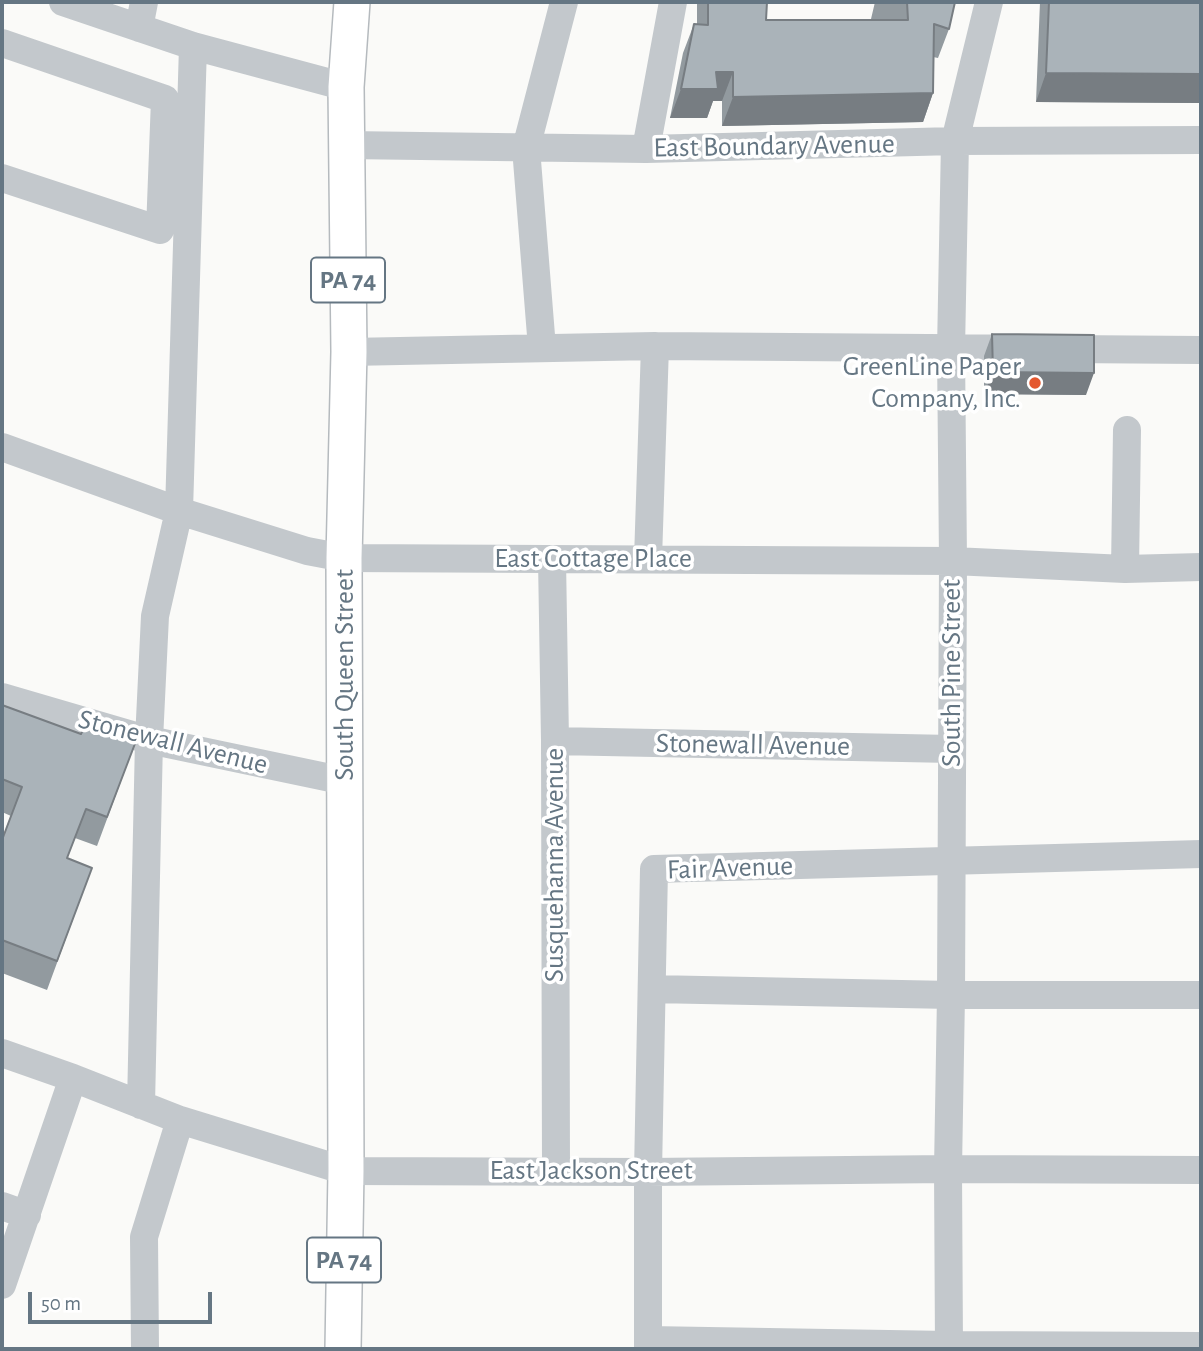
<!DOCTYPE html>
<html>
<head>
<meta charset="utf-8">
<style>
	body { margin:0 }
	#map { position:relative; width:1203px; height:1351px; overflow:hidden; background:#fafaf8; font-family:"Alegreya Sans",sans-serif }
	canvas { display:block }
	.frame { position:absolute; inset:0; border:4px solid #657683; pointer-events:none }
	.scale { position:absolute; left:28px; top:1292px; width:184px; height:32px; box-sizing:border-box; border:4px solid #657683; border-top:0; padding-left:9px; font-size:21px; line-height:24px; white-space:nowrap; color:#657683; -webkit-text-stroke:5px #fff; paint-order:stroke }
</style>
</head>
<body>
<div id="map">
<canvas width="1203" height="1351"></canvas>
<div class="frame"></div>
<div class="scale">50 m</div>
</div>
<script>
const c = document.querySelector('canvas').getContext('2d');
c.lineJoin = 'round';
function poly(rows) {
  const path = new Path2D();
  for (const r of rows) {
    path.moveTo(r[0], r[1]);
    for (let i = 2; i < r.length; i += 2) path.lineTo(r[i], r[i + 1]);
  }
  return path;
}
function stroke(path, color, width, dash) {
  c.strokeStyle = color;
  c.lineWidth = width;
  c.lineCap = dash ? 'butt' : 'round';
  c.setLineDash(dash || []);
  c.stroke(path);
}
function fillPath(path, color) {
  c.fillStyle = color;
  c.fill(path, 'evenodd');
}
function write(font, color, halo, rows, align = 'center') {
  c.font = font + ' "Alegreya Sans",sans-serif';
  c.lineWidth = 7;
  c.setLineDash([]);
  c.textBaseline = 'middle';
  c.strokeStyle = halo;
  c.fillStyle = color;
  for (const [text, x, y, turn = 0] of rows) {
    c.save();
    c.translate(x, y);
    c.rotate((+turn || 0) * Math.PI / 180);
    c.textAlign = isNaN(turn) ? turn : align;
    if (halo) c.strokeText(text, 0, 0);
    c.fillText(text, 0, 0);
    c.restore();
  }
}
const major = poly([
	[343,1349,346,1171,344,558,349,352,346,87,352,2]
]);
stroke(major, '#b5babe', 38);
stroke(poly([
	[63,2,193,46,346,87],
	[139,28,144,2],
	[2,43,165,99,160,230,2,178],
	[346,145,646,149,955,141,1201,140],
	[646,149,673,2],
	[542,348,526,148,564,2],
	[349,352,655,346,1201,350],
	[2,447,179,511,307,551,344,558,953,561,1125,569,1201,567],
	[552,559,555,741,556,1171],
	[648,559,655,346],
	[1125,569,1127,430],
	[2,697,149,740,345,781],
	[555,741,952,749],
	[652,989,951,995,1201,995],
	[2,1053,73,1078,180,1120,346,1171,648,1172,948,1169,1201,1170],
	[141,1105,149,740,155,616,179,511,193,46],
	[2,1206,27,1215],
	[2,1285,73,1078],
	[648,1340,949,1345,1201,1346],
	[145,1349,144,1237,180,1120],
	[648,1349,648,1172,654,869,1201,854],
	[949,1349,948,1169,951,995,953,561,951,350,955,141,989,2]
]), '#c3c8cc', 28);
stroke(major, '#fff', 35);
fillPath(poly([
	[697,2,767,2,766,20,874,20,871,19,875,2,955,2,949,29,938,58,933,57,933,93,923,122,722,126,722,101,713,101,707,118,670,118,683,53,694,24,697,24],
	[1040,2,1201,2,1201,103,1036,102],
	[992,334,1086,395,984,394,984,356],
	[2,705,81,734,136,741,97,846,75,838,67,859,92,868,47,990,2,973,2,840,11,816,2,812]
]), '#929a9f');
fillPath(poly([
	[716,72,733,72,722,101,713,101,707,118,670,118,681,89],
	[1046,73,1201,74,1201,103,1036,102],
	[933,93,923,122,722,126,733,97],
	[993,372,1094,373,1086,395,984,394]
]), '#777d82');
const building = poly([
	[708,2,767,2,766,20,908,20,907,2,955,2,949,29,934,24,933,93,733,97,733,72,716,72,718,89,681,89,694,24,708,25,708,2],
	[1049,2,1201,2,1201,74,1046,73,1049,2],
	[992,334,1094,335,1094,373,993,372,992,334],
	[2,705,81,734,86,722,136,741,107,817,86,809,67,858,92,868,57,961,2,940,2,840,22,787,2,779,2,705]
]);
fillPath(building, '#aab3b9');
stroke(building, '#777d82', 2);
for (const [x, y, r, color] of [
	[1035,383,7,"#e4572e"]
]) {
  const dot = new Path2D();
  dot.arc(x, y, r, 0, 2 * Math.PI);
  c.fillStyle = color;
  c.fill(dot);
  stroke(dot, '#fff', 2.5);
}
for (const [x, y, w] of [
	[348,280,74],
	[344,1260,74]
]) {
  const box = new Path2D();
  box.roundRect(x - w / 2, y - 22.5, w, 45, 5);
  c.fillStyle = '#fff';
  c.fill(box);
  stroke(box, '#657683', 2);
}
write('bold 26px', '#657683', null, [
	["PA 74",348,280],
	["PA 74",344,1260]
]);
write('28px', '#657683', '#fff', [
	["East Boundary Avenue",774,146,-1],
	["East Cottage Place",593,559],
	["South Pine Street",952,673,-90],
	["South Queen Street",345,675,-90],
	["Stonewall Avenue",173,742,14],
	["Stonewall Avenue",753,745,1],
	["Susquehanna Avenue",555,865,-90],
	["Fair Avenue",730,868,-2],
	["East Jackson Street",591,1171]
]);
write('28px', '#657683', '#fff', [
	["GreenLine Paper",1021,367],
	["Company, Inc.",1021,399]
], 'right');
</script>
</body>
</html>
